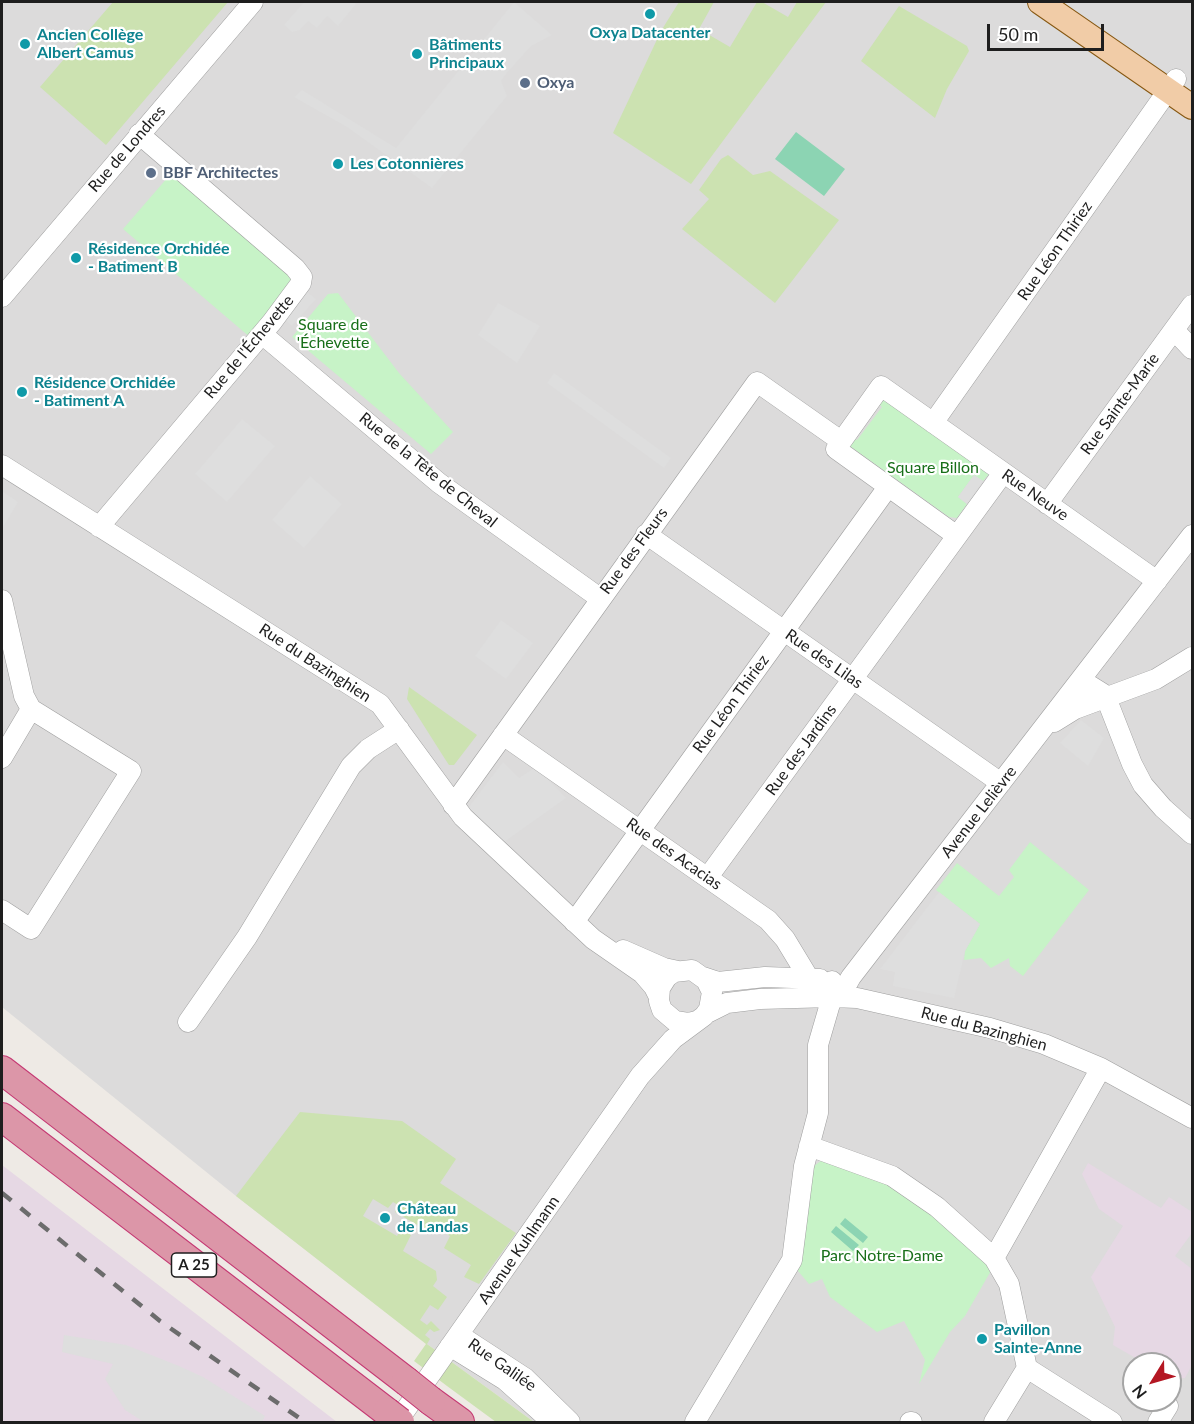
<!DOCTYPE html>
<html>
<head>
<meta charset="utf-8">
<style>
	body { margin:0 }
	#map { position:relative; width:1194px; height:1424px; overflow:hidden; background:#eeeae5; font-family:Lato,sans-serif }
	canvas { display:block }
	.frame { position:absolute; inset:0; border:3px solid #1e1e1e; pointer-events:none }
	.north { position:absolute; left:1122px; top:1352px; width:60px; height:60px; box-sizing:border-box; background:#fff; border:2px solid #a5a5a5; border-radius:50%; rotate:233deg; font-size:16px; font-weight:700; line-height:24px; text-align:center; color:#1e1e1e }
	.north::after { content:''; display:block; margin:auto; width:21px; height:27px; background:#b41723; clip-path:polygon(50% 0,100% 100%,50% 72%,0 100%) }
	.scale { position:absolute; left:987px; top:24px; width:117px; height:27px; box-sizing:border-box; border:3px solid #1e1e1e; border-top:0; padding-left:8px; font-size:18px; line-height:21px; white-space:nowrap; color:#1e1e1e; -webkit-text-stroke:4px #fff; paint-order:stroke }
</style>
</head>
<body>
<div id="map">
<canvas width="1194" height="1424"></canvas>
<div class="frame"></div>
<div class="north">N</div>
<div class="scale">50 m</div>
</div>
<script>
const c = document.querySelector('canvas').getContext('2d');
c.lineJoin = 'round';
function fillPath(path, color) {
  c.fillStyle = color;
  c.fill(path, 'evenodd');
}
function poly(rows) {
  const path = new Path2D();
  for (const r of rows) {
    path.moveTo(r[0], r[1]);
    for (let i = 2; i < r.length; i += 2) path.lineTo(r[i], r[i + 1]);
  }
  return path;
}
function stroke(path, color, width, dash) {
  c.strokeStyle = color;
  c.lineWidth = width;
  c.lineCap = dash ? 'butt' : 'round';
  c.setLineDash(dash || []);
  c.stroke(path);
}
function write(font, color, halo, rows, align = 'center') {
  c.font = font + ' Lato,sans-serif';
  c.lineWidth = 4.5;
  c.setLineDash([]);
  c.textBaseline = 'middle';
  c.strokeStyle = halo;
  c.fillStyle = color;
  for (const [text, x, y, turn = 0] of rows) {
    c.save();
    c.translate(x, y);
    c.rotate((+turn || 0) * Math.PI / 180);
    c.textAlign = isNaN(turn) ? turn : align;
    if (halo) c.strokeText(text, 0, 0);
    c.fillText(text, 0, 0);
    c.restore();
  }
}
fillPath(poly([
	[2,2,1192,2,1192,1422,534,1422,427,1344,236,1196,2,1007],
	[1134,1364,1170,1364,1170,1400,1134,1400]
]), '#dcdbdb');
fillPath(poly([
	[1088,1163,1161,1208,1169,1197,1192,1212,1192,1233,1175,1256,1192,1269,1192,1365,1185,1378,1171,1379,1170,1364,1146,1364,1113,1345,1115,1327,1091,1277,1123,1226,1099,1209,1082,1174],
	[2,1165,337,1422,2,1422]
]), '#e6d8e4');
fillPath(poly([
	[113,2,228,2,106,145,40,87],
	[679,2,714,2,699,29,730,47,757,2,762,2,788,17,797,2,826,2,691,184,613,133,661,31],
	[899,6,967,46,969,51,947,89,935,118,861,61],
	[728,155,753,175,770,171,839,220,775,303,682,229,709,199,699,190,721,159],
	[409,687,477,735,454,765,449,765,445,759,407,699],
	[300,1112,402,1121,456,1159,440,1183,516,1233,479,1284,464,1277,471,1265,444,1248,450,1236,437,1228,433,1234,395,1212,398,1205,393,1202,388,1208,373,1199,363,1216,397,1236,401,1229,411,1235,403,1251,436,1271,437,1280,433,1286,447,1297,438,1310,430,1305,420,1320,427,1325,431,1321,440,1330,434,1332,430,1329,425,1335,430,1339,427,1344,534,1422,496,1422,447,1386,414,1361,426,1344,236,1196]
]), '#cce2b1');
fillPath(poly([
	[168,177,183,180,289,272,292,282,251,338,123,229],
	[338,293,399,373,453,432,431,454,292,337,328,294],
	[885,397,989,474,983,481,974,475,958,497,967,504,957,518,949,517,847,444,849,434,857,440,882,407,874,400],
	[1030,842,1089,890,1023,976,1010,966,1009,958,991,968,981,958,964,960,965,951,980,924,936,890,957,863,999,896,1014,877,1009,870],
	[825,1158,896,1188,969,1244,992,1269,965,1316,950,1332,919,1384,925,1360,904,1321,877,1332,830,1297,822,1279,809,1284,798,1271,811,1168]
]), '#c7f3c7');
fillPath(poly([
	[796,132,845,169,824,196,775,159],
	[845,1218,868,1237,863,1243,840,1224],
	[836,1226,859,1245,853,1251,831,1232]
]), '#8cd4b3');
fillPath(poly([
	[304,2,354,2,356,4,338,26,327,16,317,28,308,21,300,30,292,32,284,25],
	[514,2,552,35,531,46,506,74,501,81,507,96,432,188,347,127,294,97,302,90,396,148],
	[307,292,316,299,292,326,284,319],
	[498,303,540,326,517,363,478,335],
	[554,373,671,458,664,468,547,383],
	[242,419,275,446,227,502,195,474],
	[974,475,983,481,967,504,958,497],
	[310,476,342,504,304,548,272,520],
	[2,491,18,502,2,529],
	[501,620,533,643,506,679,475,656],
	[1081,720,1104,738,1088,766,1060,743],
	[503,762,519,778,536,767,566,798,504,842,468,808],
	[939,892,980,924,965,951,954,998,893,986,895,972,880,969],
	[64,1335,126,1345,179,1366,203,1377,265,1416,262,1422,144,1422,125,1410,105,1379,113,1364,62,1352]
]), '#dedede');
const minor = poly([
	[2,297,253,2],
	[1174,330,1192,349],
	[262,334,439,483,601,599],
	[933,423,1176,79],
	[2,465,380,704,463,817,593,939,642,973,654,987,659,997],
	[1003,473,957,536,836,449,881,386,1157,581],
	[1047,504,1192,305],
	[99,527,272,322,301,283,302,277,295,268,139,134],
	[646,534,1001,783],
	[2,600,24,696,31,709,2,758],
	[1075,687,1089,685,1105,695,1132,764,1143,785,1163,808,1192,834],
	[1054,722,1075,709,1156,679,1192,657],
	[503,735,768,920,785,939,808,977,809,989,803,997],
	[453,805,757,382,841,441],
	[708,877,957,536],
	[2,910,31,929,131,771,31,709],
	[574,922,888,487],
	[623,950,664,968,678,971],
	[703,977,718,982,765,977,820,979],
	[832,997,857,998,990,1028,1044,1044,1101,1068,1192,1118],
	[707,1013,727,1003,760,999,832,997,843,991,851,977,1192,535],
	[188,1022,247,937,351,766,368,749,399,729],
	[1101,1068,994,1258,1009,1284,1027,1368,1112,1422],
	[809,1146,892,1176,937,1207,994,1258],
	[459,1335,525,1378,570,1422],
	[450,1346,505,1380,552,1422],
	[397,1422,640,1076,673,1039,704,1016,709,1009,712,992,706,980,692,970,674,972,667,977,660,988,659,1001,662,1010,675,1021,688,1023,697,1021],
	[695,1422,792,1260,804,1166,818,1113,818,1045,832,997,832,981],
	[910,1422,912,1422],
	[994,1422,1027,1368],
	[1158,1422,1168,1406]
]);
const major = poly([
	[1040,2,1192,107]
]);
const highway = poly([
	[2,1070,406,1381],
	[2,1117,387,1412],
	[431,1401,460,1422]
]);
stroke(minor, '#9f9f9f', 21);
stroke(major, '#865711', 26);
stroke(highway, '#c53973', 30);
stroke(minor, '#fff', 20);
stroke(major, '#f1cca7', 24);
stroke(highway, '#dc96a8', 28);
stroke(poly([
	[2,1193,160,1321,305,1422]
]), '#6c6c6c', 4.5, [12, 12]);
const highwayBridge = poly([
	[406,1381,431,1401],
	[387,1412,400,1422]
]);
stroke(highwayBridge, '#c53973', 30, []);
stroke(highwayBridge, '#dc96a8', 28);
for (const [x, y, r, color] of [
	[650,14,6,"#0f9aa8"],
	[25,44,6,"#0f9aa8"],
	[417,54,6,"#0f9aa8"],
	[525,83,6,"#5c6f8a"],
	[338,164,6,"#0f9aa8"],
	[151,173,6,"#5c6f8a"],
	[76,258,6,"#0f9aa8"],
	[22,392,6,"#0f9aa8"],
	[385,1218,6,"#0f9aa8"],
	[982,1339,6,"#0f9aa8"]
]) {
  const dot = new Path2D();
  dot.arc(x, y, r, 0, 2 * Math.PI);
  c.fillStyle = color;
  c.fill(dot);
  stroke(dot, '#fff', 2);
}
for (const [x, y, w] of [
	[194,1265,45]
]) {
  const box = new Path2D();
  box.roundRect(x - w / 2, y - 12, w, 24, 4.5);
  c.fillStyle = '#fff';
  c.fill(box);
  stroke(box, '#1e1e1e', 1.5);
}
write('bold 15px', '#1e1e1e', null, [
	["A 25",194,1265]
]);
write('bold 16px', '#0d838f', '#fff', [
	["Oxya Datacenter",650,33,"center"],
	["Ancien Collège",37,35],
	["Albert Camus",37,53],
	["Bâtiments",429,45],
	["Principaux",429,63],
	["Les Cotonnières",350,164],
	["Résidence Orchidée",88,249],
	["- Batiment B",88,267],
	["Résidence Orchidée",34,383],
	["- Batiment A",34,401],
	["Château",397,1209],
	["de Landas",397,1227],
	["Pavillon",994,1330],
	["Sainte-Anne",994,1348]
], 'left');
write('bold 16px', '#4e5e75', '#fff', [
	["Oxya",537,83],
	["BBF Architectes",163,173]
], 'left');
write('16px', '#1e1e1e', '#fff', [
	["Rue de Londres",127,149,-49],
	["Rue Léon Thiriez",1055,251,-55],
	["Rue de l'Échevette",249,347,-50],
	["Rue Sainte-Marie",1120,404,-54],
	["Rue de la Tête de Cheval",428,470,39],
	["Rue Neuve",1035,495,35],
	["Rue des Fleurs",634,551,-54],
	["Rue des Lilas",824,659,35],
	["Rue du Bazinghien",315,663,33],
	["Rue Léon Thiriez",731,704,-54],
	["Rue des Jardins",801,750,-54],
	["Avenue Lelièvre",979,812,-52],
	["Rue des Acacias",674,854,35],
	["Rue du Bazinghien",984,1029,15],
	["Avenue Kuhlmann",519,1250,-55],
	["Rue Galilée",502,1365,35]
]);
write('16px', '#186f19', '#fff', [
	["Square de",333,325],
	["'Échevette",333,343],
	["Square Billon",933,468],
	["Parc Notre-Dame",882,1256]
]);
</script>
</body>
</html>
